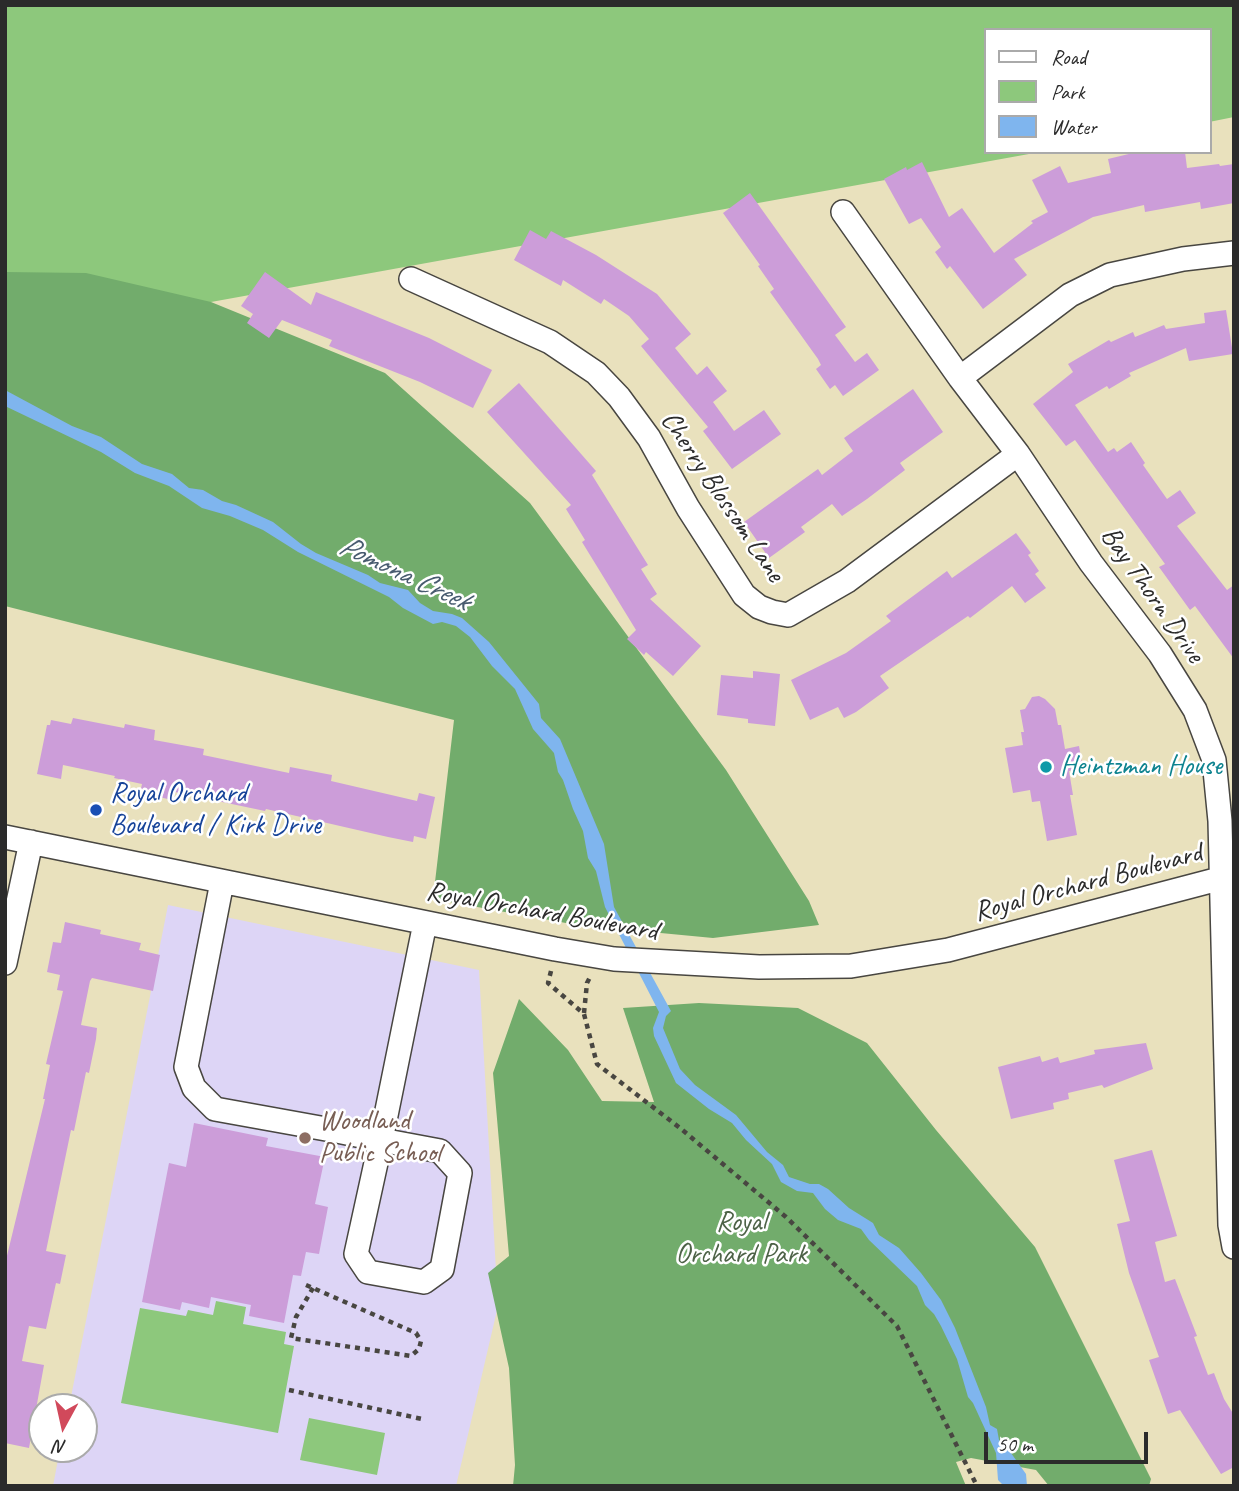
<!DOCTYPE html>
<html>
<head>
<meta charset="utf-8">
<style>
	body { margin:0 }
	#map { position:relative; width:1239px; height:1491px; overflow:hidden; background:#e9e1bd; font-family:Caveat,sans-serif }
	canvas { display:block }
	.frame { position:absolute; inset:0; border:7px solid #2b2b2b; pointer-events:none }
	.legend { position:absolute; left:984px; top:28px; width:228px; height:126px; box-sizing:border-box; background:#fff; border:2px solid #aaa; margin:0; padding:9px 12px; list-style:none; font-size:21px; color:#2b2b2b }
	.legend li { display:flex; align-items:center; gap:14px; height:35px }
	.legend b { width:35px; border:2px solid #aaa }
	.north { position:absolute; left:28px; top:1393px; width:70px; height:70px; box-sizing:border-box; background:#fff; border:2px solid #aaa; border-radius:50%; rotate:188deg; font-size:19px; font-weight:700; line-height:28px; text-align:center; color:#2b2b2b }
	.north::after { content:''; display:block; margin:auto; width:24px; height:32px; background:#d1495b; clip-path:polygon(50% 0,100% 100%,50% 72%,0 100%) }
	.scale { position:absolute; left:984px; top:1432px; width:164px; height:32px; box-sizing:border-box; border:4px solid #2b2b2b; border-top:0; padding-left:9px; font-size:21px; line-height:24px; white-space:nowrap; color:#2b2b2b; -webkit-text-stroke:5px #fff; paint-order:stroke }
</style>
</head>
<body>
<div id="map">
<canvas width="1239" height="1491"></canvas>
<div class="frame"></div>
<ul class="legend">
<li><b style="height:9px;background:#fff"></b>Road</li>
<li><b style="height:19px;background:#8dc87c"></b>Park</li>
<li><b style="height:19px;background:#7fb5ee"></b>Water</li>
</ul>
<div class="north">N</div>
<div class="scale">50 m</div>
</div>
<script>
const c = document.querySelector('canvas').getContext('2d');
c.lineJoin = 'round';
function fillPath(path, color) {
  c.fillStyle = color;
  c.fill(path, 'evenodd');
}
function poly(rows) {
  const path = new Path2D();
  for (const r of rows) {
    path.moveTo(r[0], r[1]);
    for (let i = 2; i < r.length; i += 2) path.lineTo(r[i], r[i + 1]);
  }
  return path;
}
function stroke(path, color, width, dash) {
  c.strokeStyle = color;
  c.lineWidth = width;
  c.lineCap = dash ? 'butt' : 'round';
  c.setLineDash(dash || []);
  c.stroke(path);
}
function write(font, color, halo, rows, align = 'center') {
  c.font = font + ' Caveat,sans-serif';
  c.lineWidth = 5;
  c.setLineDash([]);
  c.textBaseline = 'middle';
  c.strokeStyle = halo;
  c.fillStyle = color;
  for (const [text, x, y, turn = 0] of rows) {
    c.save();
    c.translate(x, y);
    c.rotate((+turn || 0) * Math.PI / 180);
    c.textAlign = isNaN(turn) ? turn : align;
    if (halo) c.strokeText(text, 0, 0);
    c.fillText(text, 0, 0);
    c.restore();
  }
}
fillPath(poly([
	[168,905,479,970,498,1306,456,1486,53,1486,60,1449,84,1449,84,1407,69,1407]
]), '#ddd5f6');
fillPath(poly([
	[5,5,1234,5,1234,117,1209,122,1209,30,985,30,985,152,1040,152,211,302,5,326],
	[216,1301,246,1307,243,1324,286,1332,284,1344,294,1346,278,1433,121,1403,140,1308,186,1316,188,1310,213,1315],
	[309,1418,385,1433,377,1475,300,1460]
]), '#8dc87c');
fillPath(poly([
	[5,272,86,273,211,302,385,373,530,503,726,770,809,901,819,925,713,938,577,925,433,899,454,720,5,606],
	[519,999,568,1050,602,1101,654,1102,623,1008,699,1003,798,1008,867,1043,936,1130,1035,1247,1151,1479,1149,1486,1049,1486,1036,1470,971,1458,956,1462,966,1486,513,1486,515,1465,509,1368,488,1273,509,1256,493,1073]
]), '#72ac6c');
fillPath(poly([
	[5,390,72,426,101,437,142,464,172,474,189,488,203,490,222,501,236,505,273,522,301,544,316,553,368,575,380,583,408,590,420,603,433,611,452,614,462,618,489,642,539,704,541,718,560,739,604,844,614,907,671,1011,666,1016,663,1028,680,1069,695,1085,736,1115,767,1152,783,1165,789,1177,810,1184,819,1184,828,1189,849,1208,873,1223,879,1235,899,1248,921,1273,941,1300,955,1328,986,1407,990,1425,997,1429,999,1440,1006,1446,1026,1474,1027,1486,1004,1486,998,1480,996,1453,973,1403,968,1397,957,1359,941,1326,934,1314,925,1305,917,1286,869,1240,861,1229,838,1220,825,1209,813,1193,797,1191,781,1182,772,1164,746,1140,732,1123,709,1109,676,1083,654,1036,653,1028,659,1012,605,907,596,871,588,858,583,831,573,809,563,780,558,772,554,753,533,729,515,689,492,666,470,637,456,626,442,622,433,624,403,608,389,597,298,552,263,530,230,516,202,508,169,486,135,473,101,452,5,406]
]), '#7fb5ee');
fillPath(poly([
	[1137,152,1185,152,1187,168,1219,164,1220,166,1234,164,1234,203,1201,209,1200,202,1145,212,1144,205,1093,217,1014,259,1027,275,983,309,950,266,947,269,935,252,941,247,921,218,909,224,884,179,906,167,907,170,922,162,949,217,962,208,994,253,1033,223,1031,221,1048,212,1032,180,1060,166,1068,183,1111,173,1108,159],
	[750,193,846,327,835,335,855,362,867,353,879,370,843,396,835,385,830,389,816,369,821,365,818,359,770,292,774,289,758,266,760,265,723,213],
	[530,230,546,239,551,231,596,255,657,294,691,334,675,348,697,375,707,366,727,391,713,402,734,431,764,410,781,434,732,469,703,431,708,427,641,346,649,339,629,316,604,299,601,304,563,280,561,286,514,260],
	[265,272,311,305,316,292,429,338,492,370,473,408,420,382,329,346,332,340,282,320,269,338,247,323,253,314,241,306],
	[1226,310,1233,354,1189,361,1186,348,1129,373,1131,376,1109,389,1107,386,1075,405,1108,452,1114,448,1117,452,1131,442,1145,463,1143,465,1167,499,1180,490,1196,513,1177,526,1227,590,1234,585,1234,659,1195,606,1190,610,1159,567,1165,564,1075,440,1066,446,1033,404,1073,372,1068,364,1109,340,1111,342,1133,332,1135,337,1164,325,1166,329,1205,323,1204,313],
	[519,383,596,471,592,475,648,565,641,569,657,594,650,599,701,646,673,676,646,652,644,655,627,639,636,630,582,542,585,540,566,509,571,505,487,412],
	[913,389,943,432,900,463,905,470,867,499,842,516,832,504,801,527,805,532,769,558,744,522,818,469,822,475,853,451,844,438],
	[1016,533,1031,553,1028,555,1039,571,1035,574,1046,588,1025,603,1012,586,970,618,968,616,880,676,889,688,856,712,844,718,838,707,810,720,791,680,846,653,891,621,886,616,947,571,952,578],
	[753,671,780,674,775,726,748,723,748,719,717,715,721,675,753,678],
	[1039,696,1045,699,1055,709,1058,725,1061,725,1065,749,1079,746,1083,769,1069,771,1073,795,1070,795,1077,835,1047,841,1040,801,1032,802,1030,790,1013,793,1005,748,1023,745,1021,732,1024,732,1020,710,1025,709,1032,697],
	[73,718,124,728,125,724,155,730,154,740,204,749,203,755,289,773,290,767,332,775,331,781,417,801,419,793,435,797,426,839,414,836,413,842,388,837,266,809,265,811,170,791,168,799,140,793,142,784,114,778,115,776,63,765,61,779,37,774,47,725,50,725,51,720,71,724],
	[65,922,101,930,100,934,141,943,139,950,160,955,153,991,92,978,90,981,81,1025,97,1028,96,1039,89,1073,86,1072,74,1131,71,1130,46,1251,66,1255,60,1284,56,1283,46,1329,29,1326,22,1361,44,1365,29,1448,5,1443,5,1264,45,1099,43,1099,50,1065,46,1064,63,991,57,990,60,975,47,972,53,942,61,943],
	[1146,1043,1153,1069,1104,1088,1102,1085,1068,1093,1069,1099,1053,1103,1054,1109,1011,1119,998,1067,1040,1056,1042,1062,1058,1057,1060,1063,1095,1054,1094,1050],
	[194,1123,268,1138,266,1146,325,1157,315,1204,328,1207,319,1254,306,1252,301,1276,293,1275,284,1323,249,1316,251,1305,211,1297,209,1308,182,1302,180,1310,142,1302,169,1163,186,1167],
	[1152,1150,1177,1236,1155,1242,1165,1282,1175,1279,1197,1336,1194,1337,1208,1375,1214,1373,1224,1399,1234,1415,1234,1467,1221,1474,1180,1410,1168,1414,1149,1360,1159,1357,1129,1273,1117,1224,1130,1221,1114,1160]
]), '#cc9dd9');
const minor = poly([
	[843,212,960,378,1018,454,1091,563,1160,654,1195,710,1214,760,1220,821,1230,1225,1234,1247],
	[411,279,550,342,596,373,619,397,649,438,688,508,744,595,759,607,772,612,788,615,847,581,1018,454],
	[960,378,1070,295,1110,275,1183,259,1234,253],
	[5,837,555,949,614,959,759,967,851,966,948,950,1234,875],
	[222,882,186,1067,194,1088,215,1109,337,1131,381,1140,440,1151,460,1173,442,1269,424,1282,368,1272,356,1254,381,1140,425,923],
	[5,963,31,842]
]);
stroke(minor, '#484641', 26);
stroke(poly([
	[551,971,548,983,584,1014,597,1064,680,1128,786,1217,897,1326,977,1486],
	[584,1013,587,983,590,977],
	[306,1285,313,1288,416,1333,421,1341,419,1349,411,1356,291,1338,296,1317,313,1288],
	[289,1390,422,1419]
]), '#484641', 4.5, [5, 5]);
stroke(minor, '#fff', 23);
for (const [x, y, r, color] of [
	[1046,767,7,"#0f9aa8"],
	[96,810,7,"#1a4fb4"],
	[305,1138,7,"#8d6e63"]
]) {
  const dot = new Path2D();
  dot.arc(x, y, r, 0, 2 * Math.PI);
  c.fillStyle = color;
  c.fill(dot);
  stroke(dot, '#fff', 2.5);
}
write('28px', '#2b2b2b', '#fff', [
	["Cherry Blossom Lane",722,497,56],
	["Bay Thorn Drive",1152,595,55],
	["Royal Orchard Boulevard",1088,883,-15],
	["Royal Orchard Boulevard",542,912,10]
]);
write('28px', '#0d838f', '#fff', [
	["Heintzman House",1060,767]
], 'left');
write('28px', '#164399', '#fff', [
	["Royal Orchard",110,794],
	["Boulevard / Kirk Drive",110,826]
], 'left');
write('28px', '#785e54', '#fff', [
	["Woodland",319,1122],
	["Public School",319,1154]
], 'left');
write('28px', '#4d6247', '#fff', [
	["Royal",741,1223],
	["Orchard Park",741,1255]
]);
write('italic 30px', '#485b6f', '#fff', [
	["Pomona Creek",404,574,25]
]);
</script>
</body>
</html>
